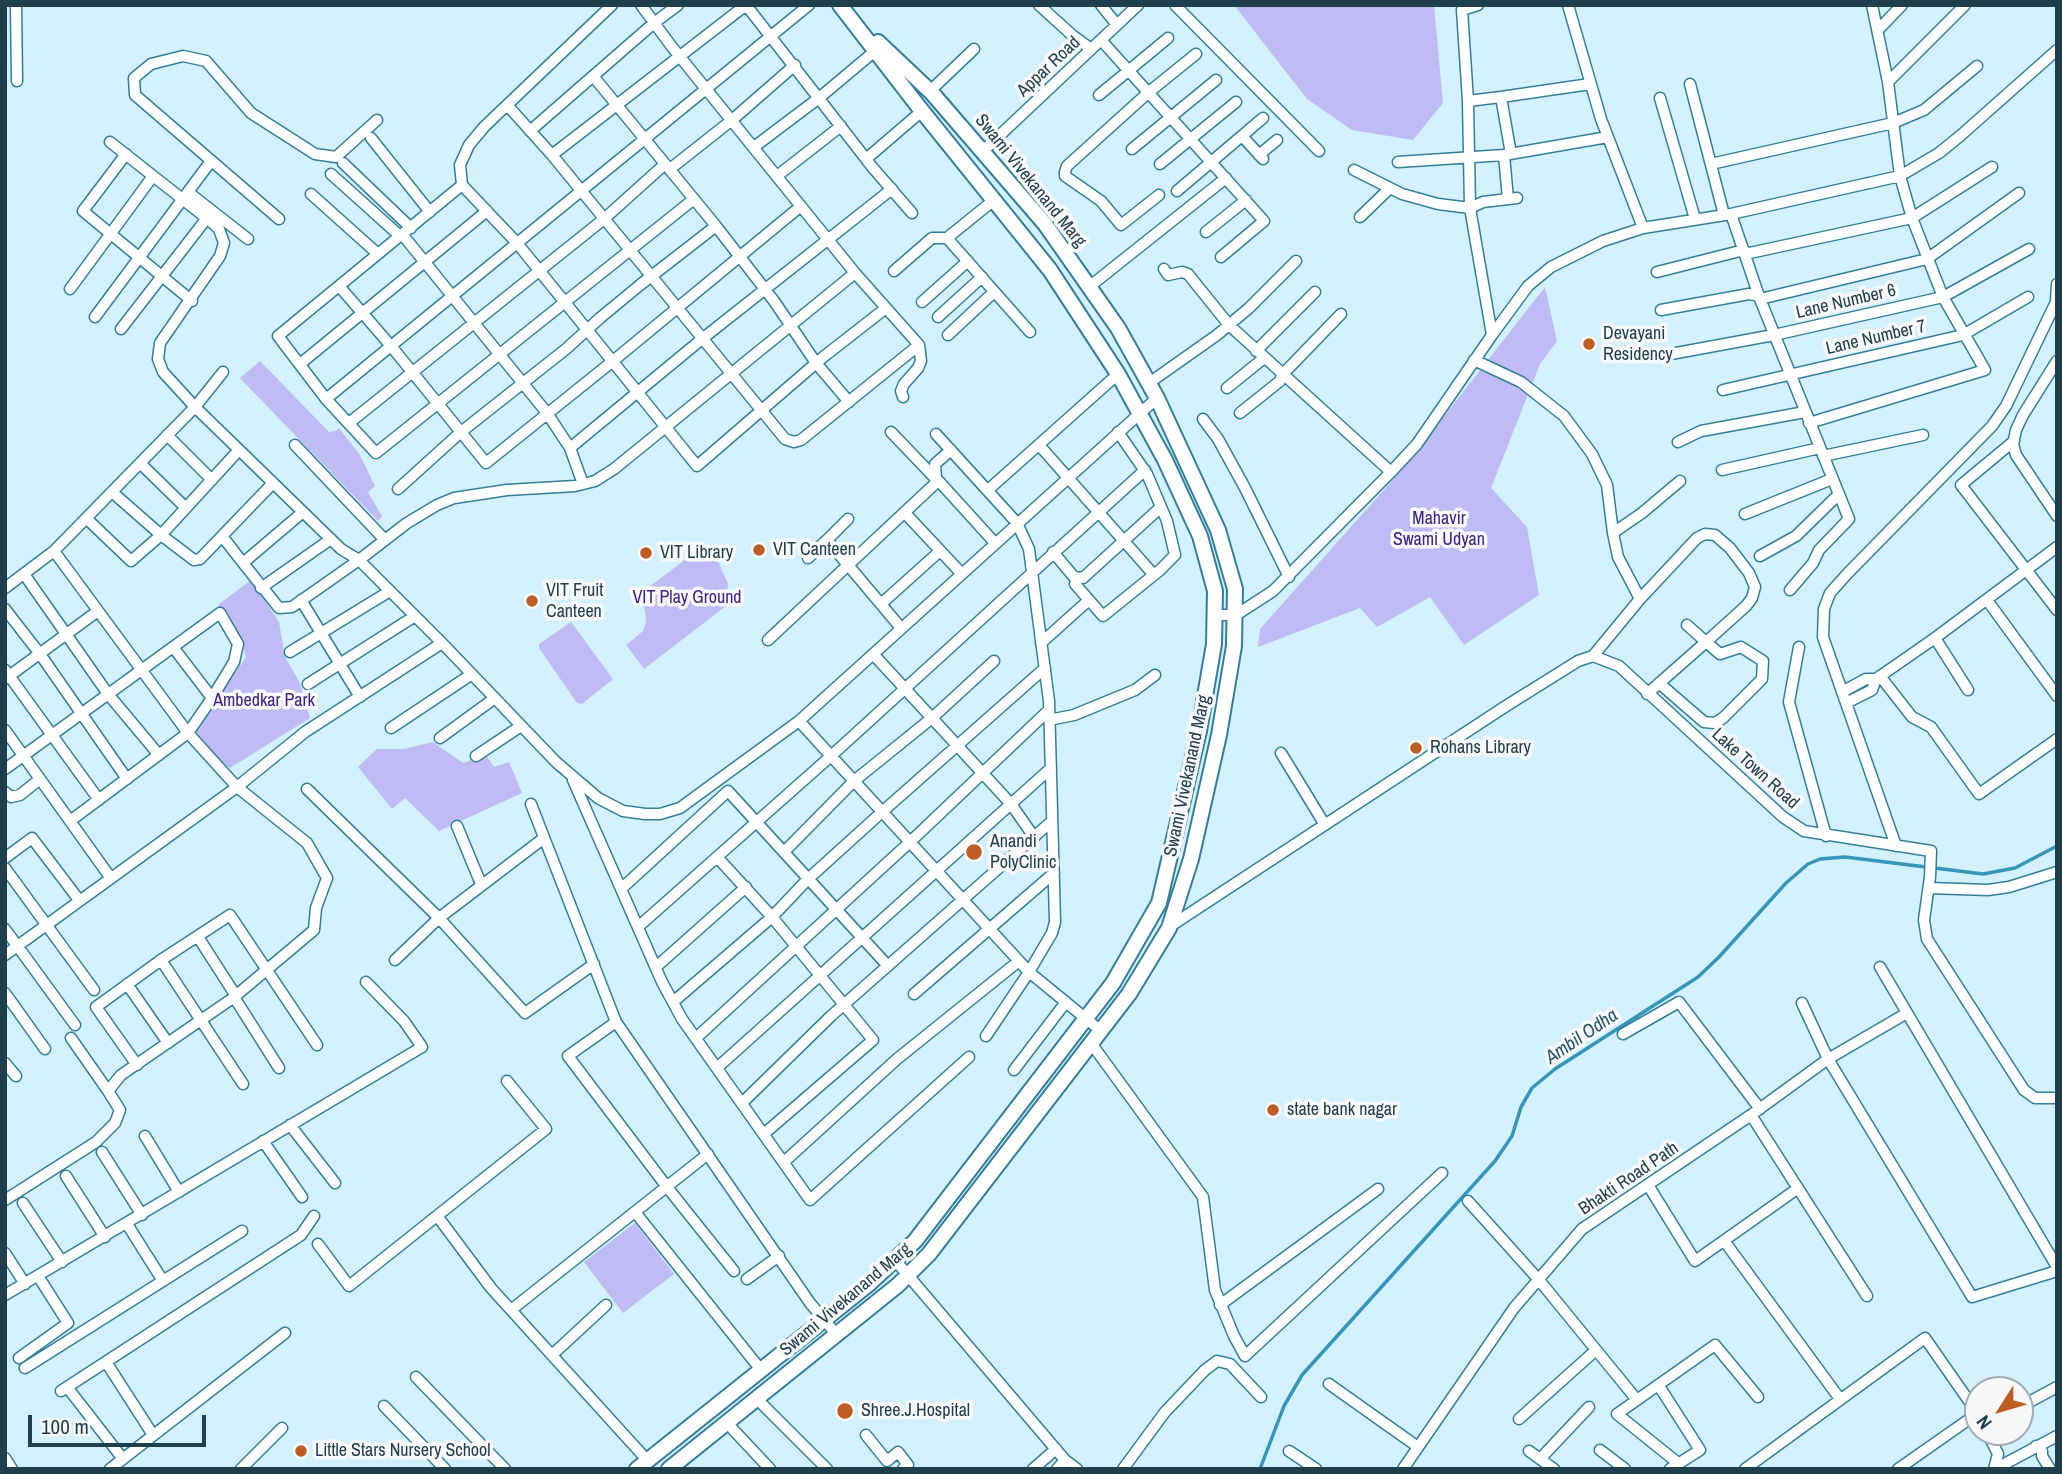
<!DOCTYPE html>
<html>
<head>
<meta charset="utf-8">
<style>
	body { margin:0 }
	#map { position:relative; width:2062px; height:1474px; overflow:hidden; background:#d3f0fd; font-family:"Archivo Narrow",sans-serif }
	canvas { display:block }
	.frame { position:absolute; inset:0; border:7px solid #203f4c; pointer-events:none }
	.north { position:absolute; left:1964px; top:1376px; width:70px; height:70px; box-sizing:border-box; background:#f8f8f8; border:2px solid #a2aeb3; border-radius:50%; rotate:233deg; font-size:19px; font-weight:700; line-height:28px; text-align:center; color:#203f4c }
	.north::after { content:''; display:block; margin:auto; width:24px; height:32px; background:#bf5c23; clip-path:polygon(50% 0,100% 100%,50% 72%,0 100%) }
	.scale { position:absolute; left:28px; top:1415px; width:178px; height:32px; box-sizing:border-box; border:4px solid #203f4c; border-top:0; padding-left:9px; font-size:21px; line-height:24px; white-space:nowrap; color:#203f4c; -webkit-text-stroke:5px #f8f8f8; paint-order:stroke }
</style>
</head>
<body>
<div id="map">
<canvas width="2062" height="1474"></canvas>
<div class="frame"></div>
<div class="north">N</div>
<div class="scale">100 m</div>
</div>
<script>
const c = document.querySelector('canvas').getContext('2d');
c.lineJoin = 'round';
function fillPath(path, color) {
  c.fillStyle = color;
  c.fill(path, 'evenodd');
}
function poly(rows) {
  const path = new Path2D();
  for (const r of rows) {
    path.moveTo(r[0], r[1]);
    for (let i = 2; i < r.length; i += 2) path.lineTo(r[i], r[i + 1]);
  }
  return path;
}
function stroke(path, color, width, dash) {
  c.strokeStyle = color;
  c.lineWidth = width;
  c.lineCap = dash ? 'butt' : 'round';
  c.setLineDash(dash || []);
  c.stroke(path);
}
function write(font, color, halo, rows, align = 'center') {
  c.font = font + ' "Archivo Narrow",sans-serif';
  c.lineWidth = 7;
  c.setLineDash([]);
  c.textBaseline = 'middle';
  c.strokeStyle = halo;
  c.fillStyle = color;
  for (const [text, x, y, turn = 0] of rows) {
    c.save();
    c.translate(x, y);
    c.rotate((+turn || 0) * Math.PI / 180);
    c.textAlign = isNaN(turn) ? turn : align;
    if (halo) c.strokeText(text, 0, 0);
    c.fillText(text, 0, 0);
    c.restore();
  }
}
fillPath(poly([
	[1234,5,1434,5,1443,103,1413,140,1352,130,1307,99],
	[1545,287,1557,341,1540,364,1491,488,1527,527,1539,595,1464,645,1430,597,1377,627,1360,608,1258,647,1260,629,1406,465],
	[260,361,329,432,335,431,339,428,360,455,375,486,368,492,382,516,378,521,240,378],
	[703,546,719,563,728,584,726,606,644,669,626,645,643,631,646,622,645,611,640,594],
	[251,580,279,622,285,657,300,683,310,718,230,768,214,758,196,735,198,728,246,657,241,636,218,605],
	[571,622,613,679,582,704,577,703,539,648,539,644],
	[433,742,463,763,486,755,494,767,509,762,522,793,439,831,405,798,392,809,358,767,377,749,404,749],
	[635,1223,674,1274,623,1313,584,1262]
]), '#bfbcf5');
stroke(poly([
	[1260,1469,1284,1406,1302,1375,1495,1161,1512,1136,1521,1107,1532,1088,1555,1069,1698,977,1719,957,1786,883,1808,864,1820,859,1845,857,1983,874,2015,868,2057,846]
]), '#3596b9', 3.5);
const street = poly([
	[16,5,17,81],
	[612,5,484,127,469,145,460,165,462,185,517,243,697,466,822,358,886,308],
	[641,5,672,47,855,273,614,469,595,481,575,486,507,490,454,498,437,505,407,523,359,560,442,643,556,762,598,798,623,811,645,814,660,814,680,808,799,721,1157,398],
	[746,5,873,168,912,213],
	[1039,5,1072,35,1091,49],
	[1101,5,1117,25],
	[1175,5,1319,151],
	[1478,5,1462,10,1468,101,1470,208,1483,202,1517,198],
	[1568,5,1601,119,1643,228],
	[1878,30,1902,5],
	[1101,40,1264,221,1221,257],
	[593,76,716,226,774,301,816,363,849,402],
	[1888,82,1965,5],
	[1690,84,1724,215],
	[930,91,974,49],
	[1099,95,1168,38],
	[1501,97,1590,84],
	[1660,98,1695,219],
	[1468,101,1501,97,1511,154],
	[508,106,552,155,785,439,794,442,801,440,919,345],
	[530,131,654,23,678,5],
	[1242,136,1263,159],
	[371,138,430,212],
	[110,142,209,220,219,229,224,243,220,256,160,343,158,359,163,372,195,407,341,549,359,560,292,607,279,608,243,563],
	[754,147,819,98,875,51],
	[1132,149,1216,80],
	[982,152,1138,5],
	[126,154,83,211,192,301],
	[552,155,746,5],
	[1259,155,1277,140],
	[1504,155,1608,137],
	[866,159,922,111],
	[1398,162,1504,155,1508,199],
	[343,163,411,228],
	[1160,164,1236,102],
	[1711,164,1893,123,1924,110,1977,66],
	[670,169,732,120,795,65],
	[1354,170,1402,194,1438,204,1470,208,1492,335],
	[331,174,400,236],
	[777,176,841,126],
	[462,185,278,336,326,399,376,453,694,199],
	[1177,191,1263,118],
	[188,192,248,239],
	[311,194,378,254],
	[1159,195,1121,225,1101,201,1065,176,1065,172,1067,166,1149,92,1196,54],
	[994,200,947,238,1030,332],
	[1731,214,1760,299,1849,519,1819,550,1813,563,1790,590],
	[1360,217,1390,188],
	[279,219,135,95,134,78,151,64,183,56,206,61,251,113,315,154,336,157,377,120],
	[1206,232,1246,200],
	[402,234,547,413,570,448,583,484],
	[1745,254,1912,218,1992,167],
	[1164,269,1168,275,1182,272,1188,274,1229,325,1391,472],
	[894,271,932,238,947,238],
	[1657,272,1744,250],
	[855,273,919,345,921,361,918,368,904,384,901,391,903,397],
	[339,286,391,346,486,463,613,361,801,206],
	[1089,287,1226,178],
	[70,289,153,176],
	[1760,299,1927,259,2019,193],
	[922,302,968,261],
	[1661,310,1749,294,1759,296],
	[95,317,211,161],
	[938,317,982,277],
	[121,329,207,218],
	[948,335,994,292],
	[1256,351,1315,292],
	[1660,356,1774,335,1943,297,2029,249],
	[1474,360,1521,382,1564,416,1592,454,1607,485,1613,533],
	[2057,361,2023,415,2016,430,2013,444,2016,455,2057,516],
	[300,364,487,211],
	[1149,383,1217,335,1249,308,1296,261],
	[1227,388,1264,358],
	[1723,390,1963,335,2028,297],
	[326,399,809,5],
	[1240,413,1280,381,1282,375,1341,314],
	[1203,419,1218,439,1245,488,1289,577],
	[349,423,604,219,665,164],
	[1809,423,1985,370,1943,297,1912,218,1900,176,1888,82,1872,5],
	[891,432,935,478],
	[936,434,1017,523,1029,549,1049,701,1055,922,1052,933,1029,972,986,1036],
	[167,435,212,480],
	[2014,441,1961,485,2057,610],
	[1678,442,1701,431,1805,412],
	[295,445,385,540],
	[1039,445,1154,575],
	[570,448,702,339,892,189],
	[951,450,935,464,936,478,995,543],
	[1823,456,1923,435],
	[140,463,186,508],
	[1722,470,1820,448],
	[398,489,461,432,566,349,600,318,640,285,716,226],
	[988,490,1118,374],
	[112,492,161,535,194,560,200,559,273,483],
	[905,513,961,573],
	[1745,514,1832,479],
	[86,518,131,561,161,535,239,450],
	[848,519,827,540,901,628],
	[222,536,243,563,303,512],
	[1053,552,1074,577,1083,578,1161,507],
	[1760,556,1796,536,1839,494],
	[808,558,827,540],
	[24,574,108,694,159,755],
	[1075,584,1089,600],
	[5,588,54,551,195,407,223,372],
	[261,588,331,539],
	[1640,599,1618,557,1613,533,1642,513,1680,481],
	[301,600,360,697],
	[1987,600,2057,696],
	[881,604,940,551],
	[5,609,40,654,127,779],
	[1214,615,1236,615,1273,591,1391,472,1417,444,1492,335,1528,286,1551,267,1603,241,1643,228,1731,214,1900,176,1939,153,1960,136,2057,50],
	[1935,638,1968,690],
	[768,640,938,481],
	[1041,643,1089,600,1103,616,1160,570,1175,555,1167,521,1147,474,1118,432],
	[1799,647,1789,702,1826,836],
	[290,652,390,591],
	[873,654,1011,804,1034,837],
	[1593,656,1640,599,1697,538,1705,534,1715,535,1730,548,1749,573,1755,587,1752,598,1746,606,1706,642,1720,654,1741,647,1763,661,1762,679,1723,718,1715,723,1704,722,1659,683],
	[5,670,99,800],
	[1880,676,1912,717,1931,727,1979,794,2057,739],
	[5,679,98,611],
	[308,684,415,616],
	[1842,692,1866,679,1876,679,1935,638,2057,547],
	[1647,694,1706,642,1687,625],
	[1846,703,1872,690,1876,679],
	[1049,720,1074,715,1135,690,1155,675],
	[799,721,1029,972,1101,1031],
	[391,728,472,674],
	[5,730,110,877],
	[440,738,495,698],
	[1281,753,1325,825],
	[476,756,521,726],
	[5,769,220,613,238,644,234,662,212,698],
	[573,780,662,982,682,1019,810,1200,969,1057],
	[307,789,439,918,544,838],
	[5,792,11,797,20,795,40,779],
	[531,804,616,1022,810,1303,836,1334],
	[70,821,188,733,212,698,173,647],
	[457,826,481,884],
	[1896,846,1823,637,1824,609,1830,593,1848,573,1992,426,2006,406,2056,302,2057,284],
	[784,852,854,781,932,718,994,661],
	[717,857,772,917,873,1040,765,1133],
	[5,858,32,838,79,900],
	[5,868,94,990],
	[1929,888,1988,890,2009,887,2057,872],
	[621,889,728,791,888,966],
	[638,927,831,756,1145,470],
	[1169,927,1506,706,1578,661,1593,656,1619,666,1783,817,1804,831,1931,851,1930,877,1924,920,1927,939,2024,1090,2035,1098,2057,1098],
	[5,929,75,1025],
	[198,937,236,996],
	[5,955,237,787,305,732,442,643],
	[161,960,243,1084],
	[395,960,439,918,525,1013,594,964],
	[656,967,746,887],
	[1880,967,2057,1267],
	[127,984,168,1043],
	[5,993,45,1049],
	[914,994,1054,873],
	[234,997,279,1068],
	[673,1002,772,917,808,879,882,812,1045,668],
	[1802,1003,1828,1059,1972,1297,2057,1271],
	[616,1022,568,1056,667,1187,734,1271],
	[1623,1034,1679,1002,1760,1109],
	[71,1038,108,1091],
	[696,1038,910,842,1049,710],
	[1091,1043,1203,1197,1215,1290,1234,1336,1245,1356,1442,1173],
	[5,1063,16,1076],
	[137,1065,96,1007,161,960,230,915,317,1045],
	[718,1067,1051,768],
	[1014,1070,1066,1002],
	[743,1102,831,1016,1052,821],
	[1751,1115,1867,1296],
	[290,1125,335,1183],
	[145,1136,179,1192],
	[263,1141,302,1197],
	[102,1152,142,1215],
	[784,1162,897,1059,1019,961],
	[66,1176,105,1237],
	[1648,1185,1695,1261,1797,1189],
	[5,1200,96,1142,115,1123,120,1110,108,1091,121,1075,233,998,314,930,316,908,327,878,307,843,237,787,188,733,54,551],
	[1468,1201,1539,1280,1637,1400],
	[23,1203,62,1262],
	[635,1212,761,1370],
	[438,1217,491,1288,647,1460],
	[127,1224,163,1281],
	[1725,1242,1840,1399],
	[318,1244,349,1286,546,1129,507,1081],
	[5,1253,25,1284],
	[895,1260,1065,1460,1077,1469],
	[747,1279,779,1256],
	[5,1295,422,1047,404,1021,366,982],
	[1220,1305,1378,1189],
	[511,1310,708,1154],
	[552,1355,606,1305],
	[19,1358,68,1323,38,1276],
	[106,1362,153,1435],
	[25,1368,242,1231],
	[416,1377,505,1469],
	[1329,1384,1418,1447],
	[1659,1386,1700,1450,1670,1469],
	[67,1387,123,1459],
	[61,1391,301,1235,314,1216],
	[757,1399,827,1469],
	[384,1406,445,1469],
	[2020,1407,2057,1387],
	[1519,1419,1596,1350],
	[727,1423,770,1469],
	[1987,1432,1998,1454,1994,1469],
	[866,1435,887,1461,898,1452,908,1465,903,1469],
	[2036,1446,2042,1451,2042,1456,2050,1469],
	[1600,1450,1625,1469],
	[1289,1451,1316,1469],
	[1529,1451,1554,1469],
	[5,1458,12,1469],
	[1540,1459,1589,1407],
	[1678,1463,1617,1414,1715,1345,1758,1397],
	[110,1469,285,1333],
	[241,1469,282,1428],
	[1033,1469,1056,1449],
	[1057,1469,1065,1460],
	[1123,1469,1165,1412,1205,1370,1217,1361,1230,1364,1261,1397],
	[1403,1469,1514,1308,1582,1229,1751,1115,1828,1059,1907,1013],
	[1745,1469,1925,1338,1978,1414],
	[1898,1469,1978,1413],
	[1995,1469,2057,1436]
]);
const secondary = poly([
	[637,1469,870,1283,915,1241,1113,983,1159,903,1199,731,1214,644,1215,591,1200,536,1165,460,1118,374,1050,270,918,106,840,5],
	[669,1469,898,1285,929,1254,1129,994,1169,928,1191,859,1219,735,1234,646,1235,589,1218,530,1157,398,1118,328,1045,224,932,93,878,42]
]);
stroke(street, '#327f9c', 13);
stroke(secondary, '#327f9c', 18);
stroke(street, '#fff', 10);
stroke(secondary, '#fff', 14);
for (const [x, y, r, color] of [
	[1589,344,7,"#bf5c23"],
	[759,550,7,"#bf5c23"],
	[646,553,7,"#bf5c23"],
	[532,601,7,"#bf5c23"],
	[1416,748,7,"#bf5c23"],
	[974,852,9,"#bf5c23"],
	[1273,1110,7,"#bf5c23"],
	[845,1411,9,"#bf5c23"],
	[301,1451,7,"#bf5c23"]
]) {
  const dot = new Path2D();
  dot.arc(x, y, r, 0, 2 * Math.PI);
  c.fillStyle = color;
  c.fill(dot);
  stroke(dot, '#f8f8f8', 2.5);
}
write('18px', '#203f4c', '#f8f8f8', [
	["Appar Road",1049,67,-43],
	["Swami Vivekanand Marg",1030,181,51],
	["Lane Number 6",1846,302,-13],
	["Lane Number 7",1876,338,-13],
	["Lake Town Road",1755,769,42],
	["Swami Vivekanand Marg",1188,776,-78],
	["Bhakti Road Path",1629,1179,-34],
	["Swami Vivekanand Marg",846,1300,-40]
]);
write('18px', '#203f4c', '#f8f8f8', [
	["Devayani",1603,334],
	["Residency",1603,355],
	["VIT Canteen",773,550],
	["VIT Library",660,553],
	["VIT Fruit",546,591],
	["Canteen",546,612],
	["Rohans Library",1430,748],
	["Anandi",990,842],
	["PolyClinic",990,863],
	["state bank nagar",1287,1110],
	["Shree.J.Hospital",861,1411],
	["Little Stars Nursery School",315,1451]
], 'left');
write('18px', '#3b2387', '#f8f8f8', [
	["Mahavir",1439,519],
	["Swami Udyan",1439,540],
	["VIT Play Ground",687,598],
	["Ambedkar Park",264,701]
]);
write('italic 19px', '#225367', '#f8f8f8', [
	["Ambil Odha",1582,1037,-34]
]);
</script>
</body>
</html>
